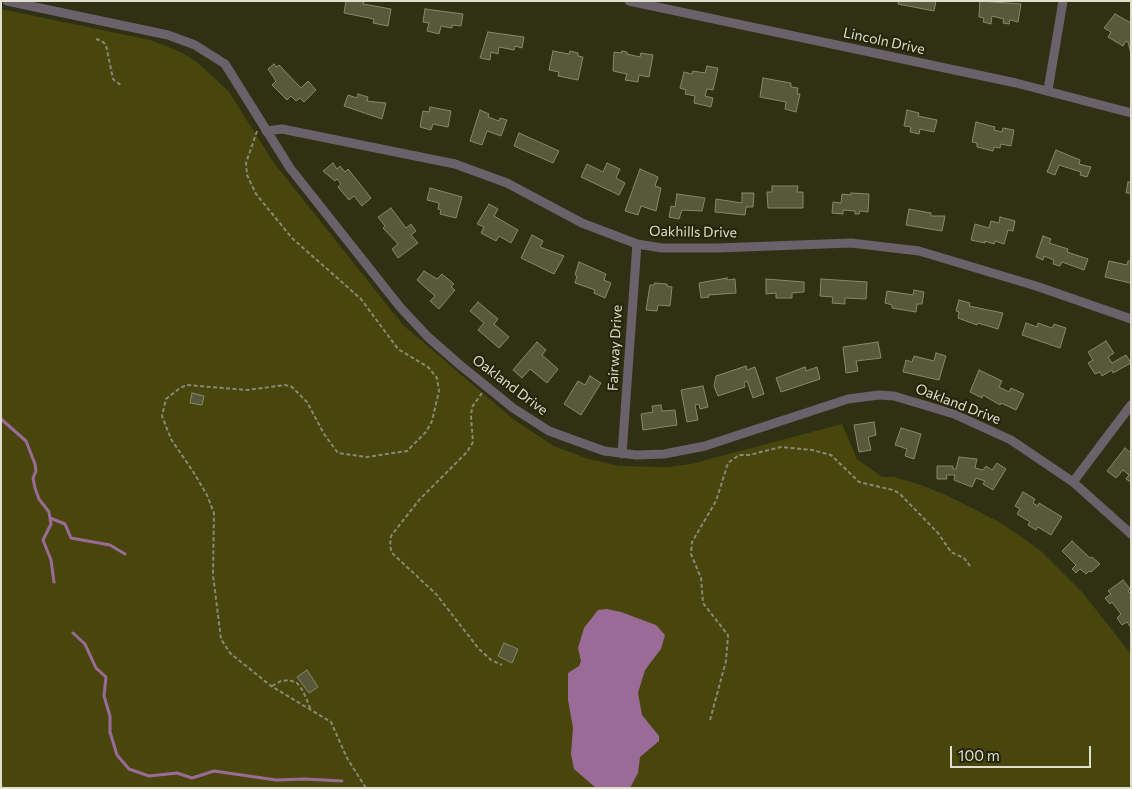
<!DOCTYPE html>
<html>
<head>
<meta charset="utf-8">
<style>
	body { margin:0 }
	#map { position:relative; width:1132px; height:789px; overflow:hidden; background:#303015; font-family:Commissioner,sans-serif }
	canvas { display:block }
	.frame { position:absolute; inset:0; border:2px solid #dfdfd0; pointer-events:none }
	.scale { position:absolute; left:950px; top:746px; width:141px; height:22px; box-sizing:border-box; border:2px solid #dfdfd0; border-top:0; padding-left:6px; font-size:15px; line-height:18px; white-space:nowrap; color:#dfdfd0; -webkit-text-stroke:4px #26260b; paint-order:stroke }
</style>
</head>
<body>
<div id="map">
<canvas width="1132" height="789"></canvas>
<div class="frame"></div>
<div class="scale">100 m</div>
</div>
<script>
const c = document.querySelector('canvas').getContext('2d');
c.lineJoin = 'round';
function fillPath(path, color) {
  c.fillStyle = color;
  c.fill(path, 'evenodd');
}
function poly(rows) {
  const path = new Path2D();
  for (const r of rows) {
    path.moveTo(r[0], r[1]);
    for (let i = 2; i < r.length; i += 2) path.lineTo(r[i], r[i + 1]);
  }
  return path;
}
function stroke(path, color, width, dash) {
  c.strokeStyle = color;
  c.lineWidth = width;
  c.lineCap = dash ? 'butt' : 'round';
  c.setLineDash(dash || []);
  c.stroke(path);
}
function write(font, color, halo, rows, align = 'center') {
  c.font = font + ' Commissioner,sans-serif';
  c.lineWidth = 4.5;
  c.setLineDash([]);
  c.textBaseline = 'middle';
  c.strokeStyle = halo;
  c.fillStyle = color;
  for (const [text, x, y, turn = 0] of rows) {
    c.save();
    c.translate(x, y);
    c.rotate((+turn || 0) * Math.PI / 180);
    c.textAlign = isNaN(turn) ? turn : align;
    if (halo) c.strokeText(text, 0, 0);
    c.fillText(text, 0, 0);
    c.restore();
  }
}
fillPath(poly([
	[1,9,150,40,181,52,198,63,229,92,274,163,403,325,513,419,554,446,586,458,619,466,668,467,691,464,842,424,857,459,882,477,894,477,921,485,948,496,997,521,1019,535,1042,552,1082,592,1131,654,1131,788,1,788]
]), '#48460d');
fillPath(poly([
	[607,609,621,612,656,625,665,635,661,649,645,670,638,693,642,715,659,736,659,741,640,757,638,773,630,788,596,788,574,769,571,754,573,728,568,700,568,673,579,666,581,661,578,648,584,628,598,610]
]), '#9b6b97');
stroke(poly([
	[1,419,26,441,35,464,36,471,33,478,35,488,39,499,49,512,51,524,43,540,51,560,54,582],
	[50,518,65,524,71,538,110,545,125,554],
	[73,633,85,644,96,668,106,677,104,696,110,716,110,732,117,755,129,769,149,776,177,773,192,778,214,771,276,780,305,779,342,781]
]), '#9b6b97', 3);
const building = poly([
	[346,1,364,1,363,4,391,9,388,26,373,23,374,19,344,13,346,1],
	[899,1,936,1,934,11,898,4,899,1],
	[980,1,1021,4,1018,22,1010,20,1009,24,1003,23,1004,19,992,16,991,24,983,22,984,18,979,17,980,1],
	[425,9,463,14,461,26,452,25,452,28,441,26,439,34,427,31,429,23,423,22,425,9],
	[1115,14,1131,23,1131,54,1128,42,1126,41,1123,46,1108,37,1111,32,1104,28,1115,14],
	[488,32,524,37,522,48,515,46,514,50,499,47,498,54,491,52,490,60,480,58,488,32],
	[553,51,569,54,570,51,578,53,578,56,583,57,578,80,558,76,559,72,549,70,553,51],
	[622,51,627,52,627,54,640,57,641,53,653,55,649,77,639,75,638,82,625,80,627,74,613,71,614,52,621,53,622,51],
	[274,64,277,67,279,65,301,88,308,81,316,90,304,102,300,98,296,101,291,96,287,100,272,85,276,81,268,69,274,64],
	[707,66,718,68,713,90,707,89,705,96,713,98,711,107,694,103,695,96,685,94,686,90,680,88,684,72,692,74,693,71,705,73,707,66],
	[763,78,791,83,791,87,798,88,797,94,800,94,796,112,785,109,786,102,760,97,763,78],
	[358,94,368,97,367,101,386,103,382,119,344,106,348,95,357,98,358,94],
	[430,107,451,111,448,127,433,124,431,130,420,127,423,111,429,112,430,107],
	[480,110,489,114,488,117,499,121,500,118,507,120,501,136,487,131,482,145,470,141,480,110],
	[907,110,919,113,918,116,937,120,934,132,920,129,919,134,910,132,911,127,904,126,907,110],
	[976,122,995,127,994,130,1002,132,1003,128,1014,130,1011,146,1001,144,1000,148,994,147,993,151,977,147,977,143,972,142,976,122],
	[519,133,559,151,553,163,514,146,519,133],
	[1056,150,1080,160,1079,164,1091,167,1087,177,1080,175,1081,172,1059,165,1055,175,1047,172,1056,150],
	[333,163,337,169,340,166,345,172,348,169,371,198,362,206,354,196,349,200,338,187,341,184,337,179,335,181,323,171,333,163],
	[607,163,620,169,616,178,625,183,619,195,581,177,587,164,603,172,607,163],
	[640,169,658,177,655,186,661,188,656,211,641,206,638,215,625,211,640,169],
	[1128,182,1131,182,1131,193,1126,193,1128,182],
	[772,186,798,186,797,192,803,192,803,208,768,208,767,192,772,192,772,186],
	[430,188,462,197,456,218,440,214,441,210,438,209,439,203,427,200,430,188],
	[742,193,754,193,753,207,746,207,745,215,715,212,716,199,742,203,742,193],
	[851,193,869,194,868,212,860,211,859,214,855,214,855,211,843,210,843,214,832,213,833,202,841,203,842,194,851,195,851,193],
	[677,194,705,198,702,211,682,210,679,219,669,217,671,206,675,207,677,194],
	[489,204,498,209,494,216,518,230,511,243,499,236,496,241,481,233,484,227,477,224,489,204],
	[391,208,406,228,411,224,416,231,411,235,418,243,398,258,392,249,398,244,383,228,385,226,378,217,391,208],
	[909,209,931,213,931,216,945,216,942,231,906,225,909,209],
	[1000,217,1015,221,1013,231,1008,230,1004,244,995,241,994,244,985,241,985,243,971,240,975,224,989,228,991,221,999,223,1000,217],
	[532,235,543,241,540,247,564,256,554,274,521,258,532,235],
	[1043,236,1051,239,1049,243,1068,249,1067,252,1088,259,1084,270,1062,262,1060,266,1053,264,1054,260,1044,256,1043,260,1036,257,1043,236],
	[1109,261,1127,265,1128,261,1131,261,1131,286,1130,283,1105,277,1109,261],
	[579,262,606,274,604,280,611,283,605,298,594,293,595,290,575,283,577,276,575,275,579,262],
	[424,271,437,279,442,274,454,284,451,287,455,290,439,309,430,301,435,296,417,280,424,271],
	[727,278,727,280,735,279,736,293,708,295,709,297,701,298,699,283,727,278],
	[766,279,804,282,804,292,792,293,792,298,776,298,776,293,766,294,766,279],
	[821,279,867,282,866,299,845,298,845,304,832,303,833,297,820,296,821,279],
	[655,283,667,284,667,286,672,287,670,306,658,305,657,311,646,310,650,285,654,285,655,283],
	[914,290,924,292,922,304,917,304,916,312,892,308,892,305,885,303,887,291,913,295,914,290],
	[959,300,970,303,969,306,1003,313,998,329,978,323,977,325,958,318,959,312,956,311,959,300],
	[478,302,498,319,494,324,509,337,499,348,478,330,484,323,470,311,478,302],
	[1026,323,1037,327,1038,323,1052,328,1054,324,1066,328,1060,348,1022,335,1026,323],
	[1106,341,1114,353,1108,357,1112,363,1126,355,1131,363,1113,373,1112,370,1102,376,1100,372,1095,374,1088,363,1093,360,1088,352,1106,341],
	[537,342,546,350,542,355,558,369,547,383,530,369,522,378,513,370,537,342],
	[878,342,881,358,856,361,858,371,846,373,843,347,878,342],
	[936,353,946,356,939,380,903,372,906,360,912,362,914,356,934,361,936,353],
	[746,366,747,370,755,367,764,394,753,398,747,381,744,383,745,387,718,396,714,386,716,376,746,366],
	[805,367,806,371,817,367,820,379,781,392,776,378,805,367],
	[979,370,1002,381,999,387,1009,392,1011,388,1024,394,1016,410,1001,403,1000,405,983,395,982,398,970,392,979,370],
	[590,376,601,383,581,415,564,404,578,381,585,385,590,376],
	[703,386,708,407,700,409,699,404,695,405,698,420,687,422,681,390,703,386],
	[192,393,204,396,202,405,190,403,192,393],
	[661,405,662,411,675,410,677,425,643,430,641,414,653,412,652,406,661,405],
	[874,422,876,435,868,437,871,450,859,452,854,425,874,422],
	[901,428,921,434,914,459,905,456,907,449,895,445,901,428],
	[1125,448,1131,453,1131,482,1126,479,1129,475,1123,470,1116,478,1107,471,1125,448],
	[959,457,977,459,975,468,983,470,986,466,992,470,997,463,1006,469,993,490,983,484,985,481,976,478,972,487,954,480,955,475,946,475,947,479,937,479,937,466,953,466,953,469,956,469,959,457],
	[1023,492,1035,499,1033,503,1038,506,1039,503,1062,517,1051,535,1038,527,1036,530,1028,525,1030,522,1017,514,1020,509,1015,506,1023,492],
	[1072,541,1090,558,1092,557,1100,564,1091,572,1089,571,1086,574,1080,569,1076,573,1072,569,1076,565,1062,551,1072,541],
	[1123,580,1130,589,1128,591,1131,594,1131,628,1127,622,1122,625,1117,618,1121,614,1112,602,1110,604,1105,598,1111,594,1108,591,1123,580],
	[504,643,518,649,512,663,498,656,504,643],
	[307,670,318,687,309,693,297,677,307,670]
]);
fillPath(building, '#58583c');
stroke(building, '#87886a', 1);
stroke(poly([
	[96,39,102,41,106,45,113,79,122,86],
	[257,131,246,163,247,175,256,194,292,238,361,299,398,349,428,367,437,378,439,391,432,421,426,432,407,451,367,457,338,453,324,434,307,402,292,387,285,385,247,390,187,385,180,388,166,399,162,416,171,439,194,473,207,495,214,513,213,575,221,639,230,653,271,686,331,722,347,758,366,788],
	[482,393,472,407,471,417,473,442,467,452,419,500,391,536,390,546,392,553,436,594,479,649,491,660,502,665],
	[272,686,281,681,289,680,297,683,303,691,311,710],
	[710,720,726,661,728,635,703,603,701,578,691,554,692,542,716,501,728,463,739,455,749,455,781,447,812,450,831,455,859,482,893,490,900,494,938,533,951,552,964,558,970,566]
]), '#898974', 2, [4, 2.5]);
stroke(poly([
	[7,1,168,35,195,45,225,64,290,168,400,307,428,337,460,365,513,408,549,431,604,451,636,455,664,454,705,446,848,399,879,395,894,396,954,414,1011,440,1073,482,1131,534],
	[629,1,1016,83,1131,113],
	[1048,90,1063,1],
	[266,131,282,129,455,164,507,183,582,223,637,244,662,248,717,248,851,243,919,251,1036,286,1131,319],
	[622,454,637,244],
	[1073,482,1131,405]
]), '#6b616a', 9);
write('14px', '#dfdfd0', '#26260b', [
	["Lincoln Drive",884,41,12],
	["Oakhills Drive",693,232,1],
	["Fairway Drive",615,348,-87],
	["Oakland Drive",510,385,37],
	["Oakland Drive",958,404,21]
]);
</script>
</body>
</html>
